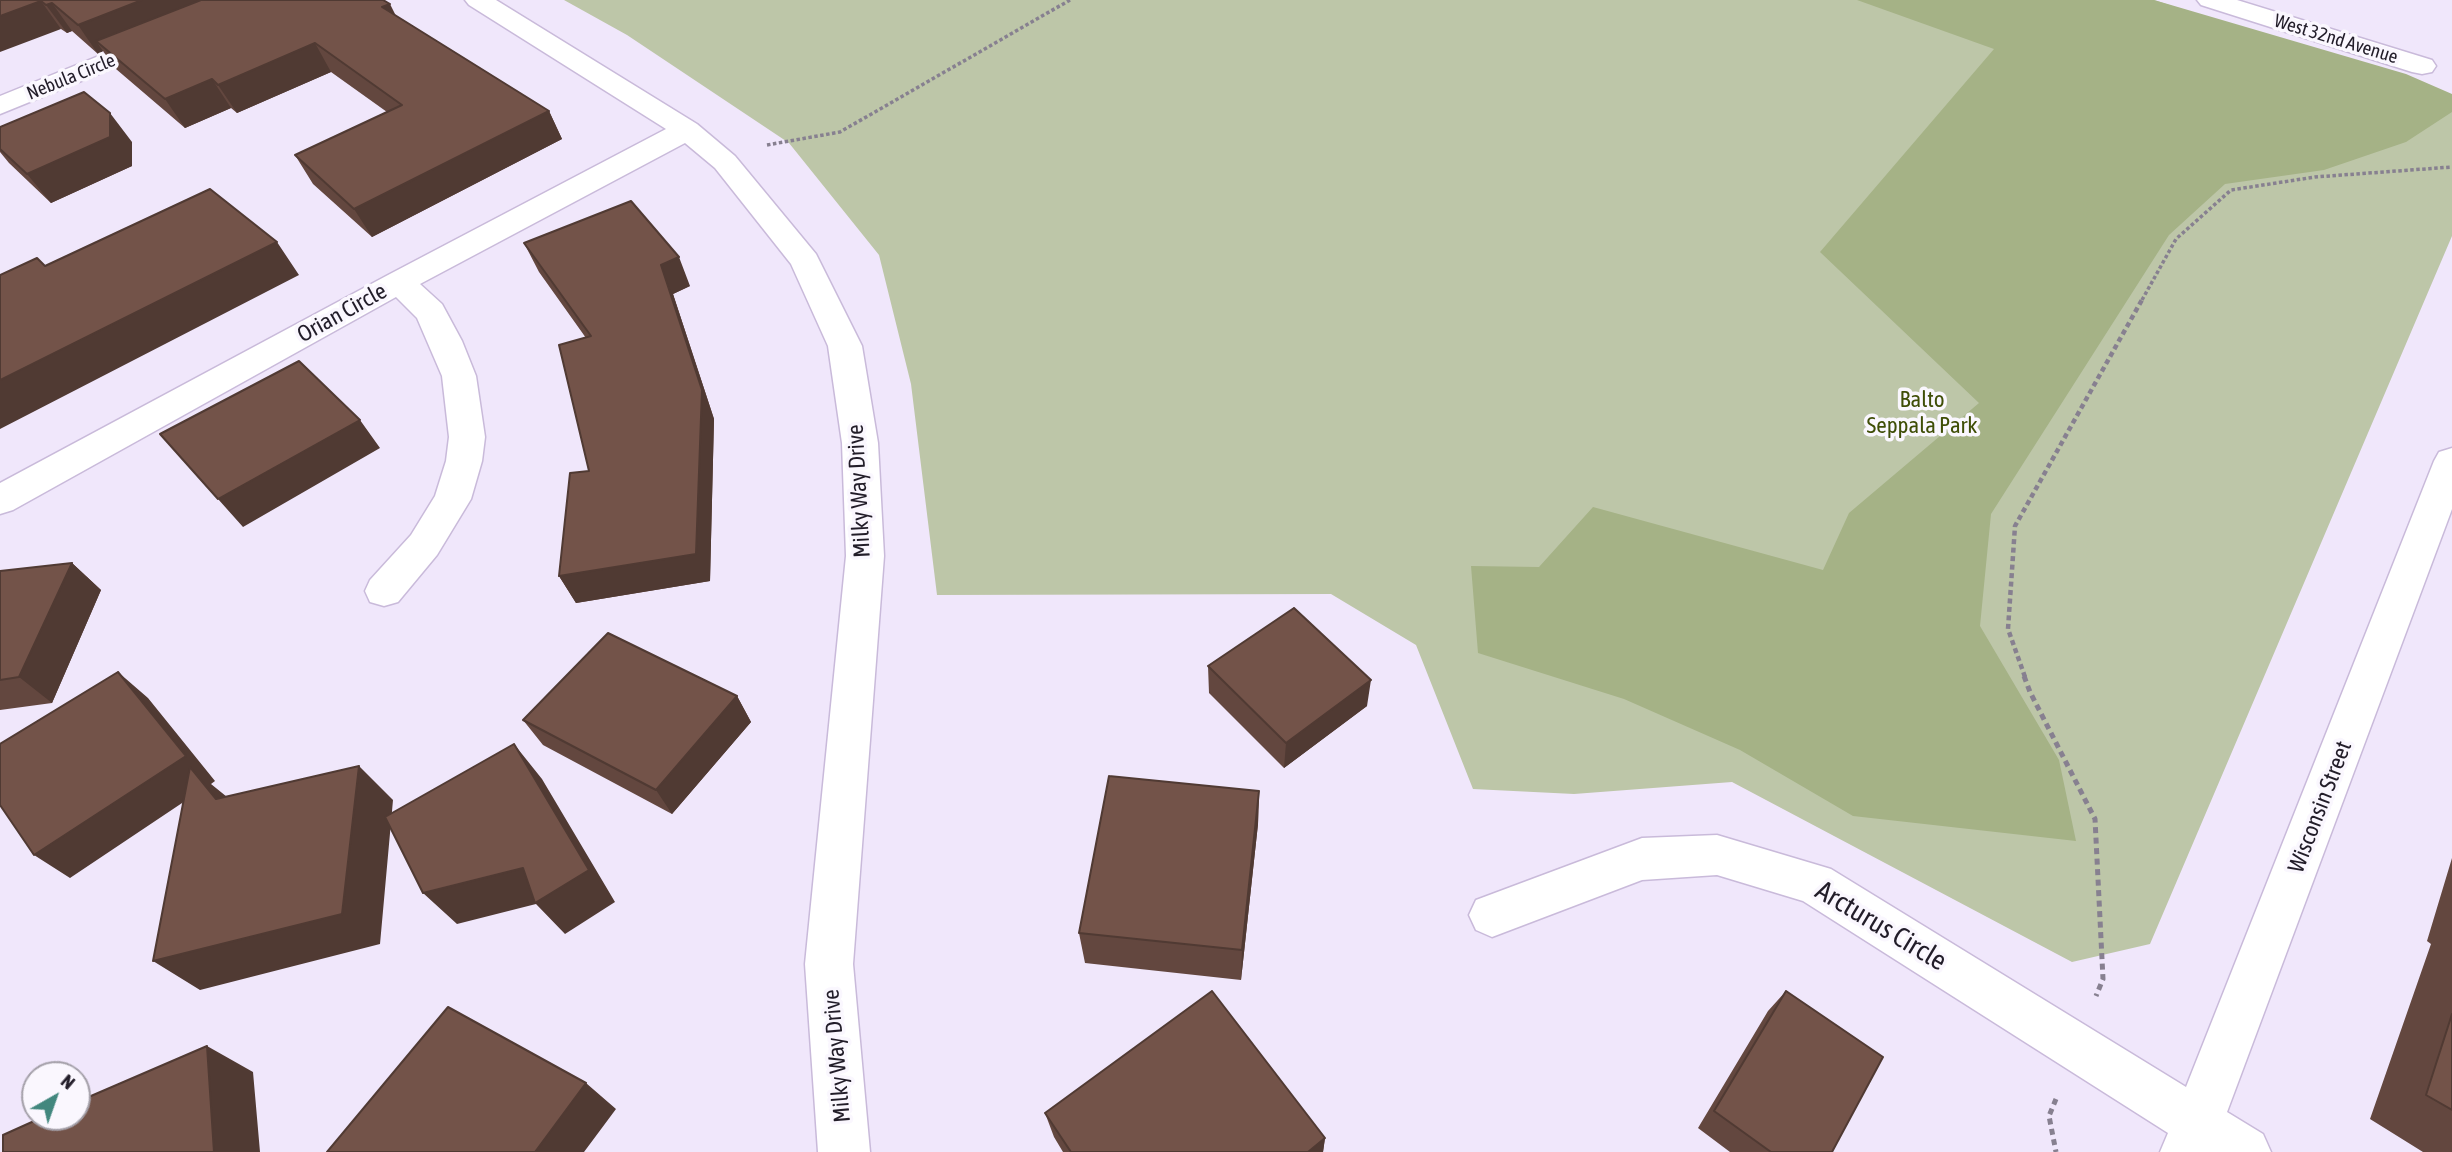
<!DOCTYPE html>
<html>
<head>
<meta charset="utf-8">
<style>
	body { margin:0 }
	#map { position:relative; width:2452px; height:1152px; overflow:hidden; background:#f0e7fb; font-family:"Asap Condensed",sans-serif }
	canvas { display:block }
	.north { position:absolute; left:21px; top:1061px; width:70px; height:70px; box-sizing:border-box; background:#faf7fe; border:2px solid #a4a0a9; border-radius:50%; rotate:40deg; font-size:19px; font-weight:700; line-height:28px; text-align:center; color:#221d29 }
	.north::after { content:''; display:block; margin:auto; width:24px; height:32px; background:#42877e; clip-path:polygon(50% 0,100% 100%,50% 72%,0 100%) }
</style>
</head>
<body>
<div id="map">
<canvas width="2452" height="1152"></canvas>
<div class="north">N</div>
</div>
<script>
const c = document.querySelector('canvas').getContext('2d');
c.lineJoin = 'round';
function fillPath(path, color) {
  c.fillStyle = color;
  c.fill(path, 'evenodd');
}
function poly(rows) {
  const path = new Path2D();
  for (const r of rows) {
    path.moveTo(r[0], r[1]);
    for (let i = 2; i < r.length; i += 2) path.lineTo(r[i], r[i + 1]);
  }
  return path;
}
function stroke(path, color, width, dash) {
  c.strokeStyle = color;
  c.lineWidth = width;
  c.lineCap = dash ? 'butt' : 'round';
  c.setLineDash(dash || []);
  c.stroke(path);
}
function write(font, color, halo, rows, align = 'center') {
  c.font = font + ' "Asap Condensed",sans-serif';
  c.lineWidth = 7;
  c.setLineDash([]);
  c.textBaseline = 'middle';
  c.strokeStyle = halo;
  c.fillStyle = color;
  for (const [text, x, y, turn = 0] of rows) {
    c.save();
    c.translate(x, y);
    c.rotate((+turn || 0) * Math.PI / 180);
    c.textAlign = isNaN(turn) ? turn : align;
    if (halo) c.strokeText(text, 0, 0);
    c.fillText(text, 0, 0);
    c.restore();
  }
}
fillPath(poly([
	[564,0,2154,0,2452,97,2452,236,2150,944,2072,962,1732,782,1574,794,1473,789,1416,645,1331,594,937,595,911,384,879,255,789,143,627,35]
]), '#bdc6a8');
fillPath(poly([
	[1857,0,2154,0,2406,74,2452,94,2452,112,2406,142,2324,170,2225,184,2169,235,1991,514,1980,626,2059,760,2076,841,1853,816,1740,750,1624,699,1478,653,1471,566,1539,567,1593,507,1823,570,1849,513,1979,403,1820,252,1994,49]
]), '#a5b286');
const minor = poly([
	[237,0,272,0,268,5,0,114,0,96,237,0],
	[465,0,496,0,697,124,735,156,816,254,862,346,878,443,884,556,853,964,870,1152,818,1152,805,964,846,556,842,443,828,346,791,264,715,168,685,143,420,284,442,304,462,341,476,376,485,437,482,461,471,499,437,555,398,602,384,606,370,602,365,591,370,580,411,535,435,496,446,461,449,437,442,376,417,318,396,297,13,510,0,514,0,483,388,275,666,129,469,5,465,0],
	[2197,0,2237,0,2432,60,2436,66,2432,72,2422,74,2412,72,2201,5,2197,0],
	[2452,448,2452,509,2227,1112,2263,1134,2271,1152,2160,1152,2168,1133,1803,901,1717,875,1642,880,1492,937,1476,930,1469,915,1476,900,1642,838,1717,835,1831,869,2186,1087,2434,461,2439,452,2452,448]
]);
stroke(minor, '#c9bada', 3);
stroke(poly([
	[767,145,840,132,1070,0],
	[2142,300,2176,239,2231,190,2315,177,2452,167]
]), '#878090', 3.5, [3.5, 2.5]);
stroke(poly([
	[2025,677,2008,629,2015,526,2143,298]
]), '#878090', 4.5, [5, 3.5]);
stroke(poly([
	[2024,676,2030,692,2095,819,2103,979,2096,996],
	[2056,1099,2049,1116,2056,1152]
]), '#878090', 5, [6, 4.5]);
fillPath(minor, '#fff');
fillPath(poly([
	[0,0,396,16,549,111,562,139,372,237,313,184,295,155,387,112,331,72,237,113,231,108,185,128,116,69,103,51,98,54,72,31,67,33,61,29],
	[0,127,132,142,132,166,51,203,9,163,0,152],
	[524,243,690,286,673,294,714,419,710,581,576,603,559,576,589,471,586,338,539,272],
	[72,563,101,590,52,703,0,710,0,571],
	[1208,666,1367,706,1284,768,1209,693],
	[737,696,751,722,672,814,543,745,523,720],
	[1259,791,1258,824,1241,980,1085,963,1079,933],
	[2452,858,2452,1152,2423,1152,2370,1119,2431,944,2427,941],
	[1786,991,1832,1152,1730,1152,1698,1128,1768,1011],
	[1045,1113,1325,1138,1323,1152,1063,1152,1054,1137]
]), '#63473f');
fillPath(poly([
	[142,0,230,0,96,41,103,51,98,54,78,25],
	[41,1,61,29,0,52,0,16],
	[52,3,72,31,67,33,46,5],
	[390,4,404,32,382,7],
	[315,43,331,72,237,113,218,85],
	[212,79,231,108,185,128,165,99],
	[549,111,562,139,372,237,354,209],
	[110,113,132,142,132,166,51,203,27,174],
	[277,242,299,275,0,429,0,380],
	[679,257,690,286,673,294,714,419,710,581,576,603,559,576,661,265],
	[360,420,380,448,243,527,218,499],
	[72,563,101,590,52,703,19,677],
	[118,672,148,698,215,781,211,784,232,801,216,799,206,787,70,878,34,855],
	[1371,680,1367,706,1284,768,1286,743],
	[737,696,751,722,672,814,656,790],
	[514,744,542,779,615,902,565,934,536,904,457,924,423,893,523,868],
	[359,766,393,800,380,944,200,990,153,961],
	[1259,791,1258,824,1241,980,1242,950],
	[207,1046,253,1072,260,1152,214,1152],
	[586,1083,616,1109,584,1152,535,1152],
	[1325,1138,1323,1152,1308,1152]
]), '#503a33');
const building = poly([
	[0,0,142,0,78,25,52,3,46,5,41,1,0,16,0,0],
	[201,0,383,0,390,4,382,7,549,111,354,209,295,155,402,105,315,43,218,85,212,79,165,99,96,41,201,0],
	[84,92,110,113,110,137,27,174,0,149,0,127,84,92],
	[210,189,277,242,0,380,0,275,37,258,45,266,210,189],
	[631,201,679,257,661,265,702,390,696,554,559,576,570,473,589,471,559,345,591,336,524,243,631,201],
	[299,361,360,420,218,499,160,434,299,361],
	[72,563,19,677,0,680,0,571,72,563],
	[1294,608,1371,680,1286,743,1208,666,1294,608],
	[608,633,737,696,656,790,523,720,608,633],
	[118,672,186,756,34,855,0,805,0,744,118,672],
	[514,744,589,870,535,903,523,868,423,893,385,817,514,744],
	[359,766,342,914,153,961,190,767,216,799,359,766],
	[1109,776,1259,791,1242,950,1079,933,1109,776],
	[1212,991,1325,1138,1308,1152,1071,1152,1045,1113,1212,991],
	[1786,991,1883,1057,1832,1152,1771,1152,1714,1111,1786,991],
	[448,1007,586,1083,535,1152,327,1152,448,1007],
	[2452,1014,2452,1110,2426,1095,2452,1014],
	[207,1046,214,1152,3,1152,3,1135,43,1117,77,1117,77,1102,207,1046]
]);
fillPath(building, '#735349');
stroke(building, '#503a33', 2);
write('19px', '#221d29', '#faf7fe', [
	["West 32nd Avenue",2336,39,17],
	["Nebula Circle",71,77,-22]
]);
write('23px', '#221d29', '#faf7fe', [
	["Orian Circle",342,313,-29],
	["Milky Way Drive",859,491,-93],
	["Wisconsin Street",2320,807,-69],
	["Milky Way Drive",837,1056,-95]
]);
write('23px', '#3f4e07', '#faf7fe', [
	["Balto",1922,400],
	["Seppala Park",1922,426]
]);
write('28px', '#221d29', '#faf7fe', [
	["Arcturus Circle",1881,926,31]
]);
</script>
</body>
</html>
